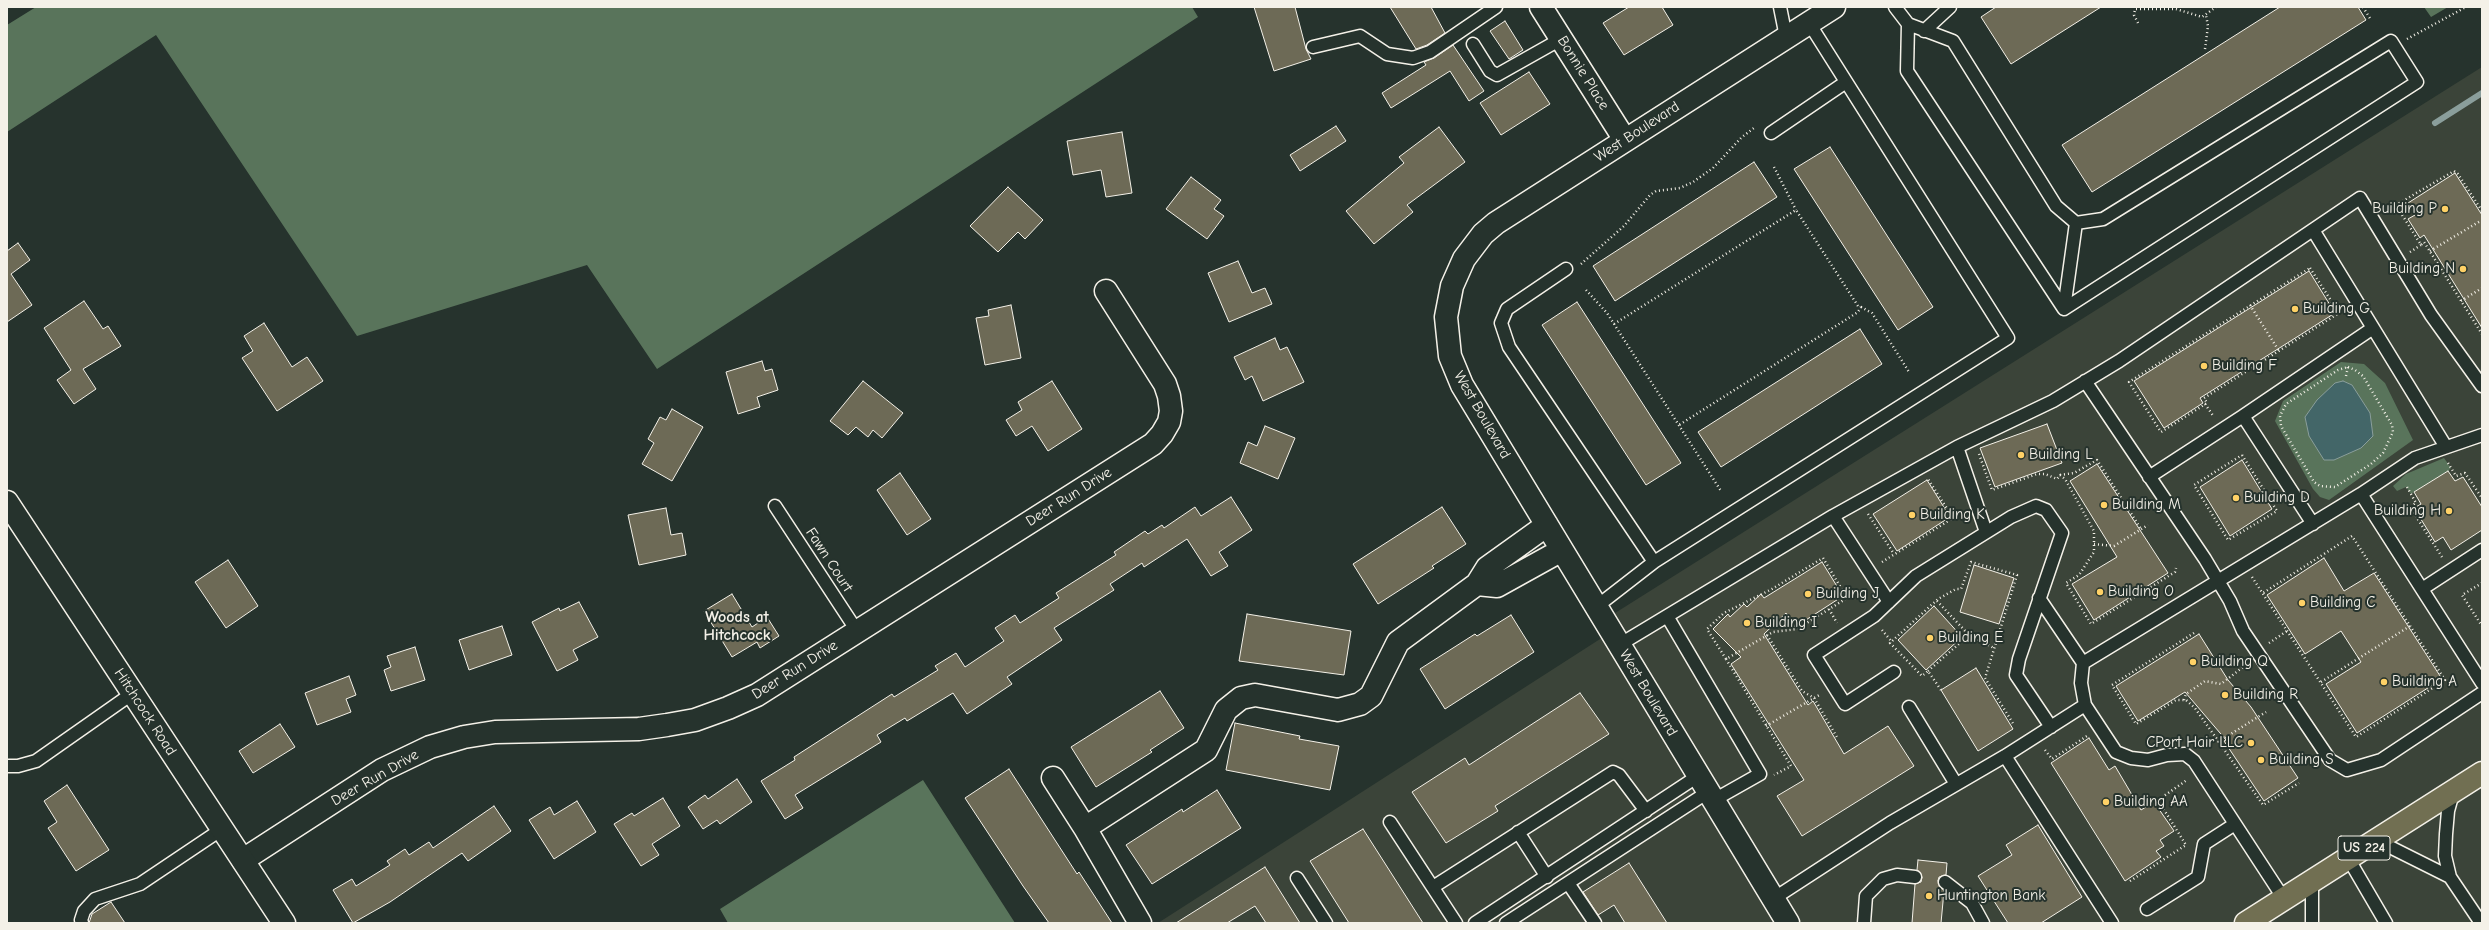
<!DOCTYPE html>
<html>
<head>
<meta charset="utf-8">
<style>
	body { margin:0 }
	#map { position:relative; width:2489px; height:930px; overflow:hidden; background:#26332d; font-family:"Comic Neue",sans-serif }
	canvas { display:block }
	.frame { position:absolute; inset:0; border:8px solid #f4f1e8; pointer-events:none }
</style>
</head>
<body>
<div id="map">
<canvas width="2489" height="930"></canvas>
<div class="frame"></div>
</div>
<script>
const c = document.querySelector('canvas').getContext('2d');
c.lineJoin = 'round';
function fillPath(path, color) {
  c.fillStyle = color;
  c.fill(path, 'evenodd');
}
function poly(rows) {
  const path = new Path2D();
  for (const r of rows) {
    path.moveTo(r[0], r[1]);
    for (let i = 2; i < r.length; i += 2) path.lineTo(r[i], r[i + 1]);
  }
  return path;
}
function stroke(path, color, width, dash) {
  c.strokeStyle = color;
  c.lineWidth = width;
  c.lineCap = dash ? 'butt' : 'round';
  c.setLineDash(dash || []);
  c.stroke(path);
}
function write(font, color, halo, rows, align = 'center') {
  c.font = font + ' "Comic Neue",sans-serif';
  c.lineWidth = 4;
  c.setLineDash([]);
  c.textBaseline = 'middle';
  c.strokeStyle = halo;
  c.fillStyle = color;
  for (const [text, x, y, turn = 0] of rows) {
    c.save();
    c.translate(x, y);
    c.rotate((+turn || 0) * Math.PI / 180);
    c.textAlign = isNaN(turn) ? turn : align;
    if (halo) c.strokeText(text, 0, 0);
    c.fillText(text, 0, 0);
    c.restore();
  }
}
fillPath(poly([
	[2482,67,2482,923,1158,923,1611,632,1604,620]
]), '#3b4439');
fillPath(poly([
	[36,7,1192,7,1198,17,657,369,587,265,357,336,156,35,7,132,7,25],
	[2424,7,2448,7,2431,17],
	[2341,362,2364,364,2385,383,2413,440,2329,500,2320,497,2313,489,2275,421,2283,401],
	[2444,458,2451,468,2448,471,2414,492,2411,494,2406,487,2397,491,2393,486,2406,474],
	[923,780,1015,923,728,923,720,909]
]), '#59745b');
const water = poly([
	[2343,381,2352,385,2370,413,2373,436,2361,448,2334,460,2324,460,2309,436,2305,417,2317,400,2335,383,2343,381]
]);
fillPath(water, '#436668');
stroke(water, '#8a9e9b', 1);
stroke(poly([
	[2435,123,2482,93]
]), '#8a9e9b', 6);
const building = poly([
	[1254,7,1295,7,1306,49,1311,59,1274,71,1254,7],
	[1390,7,1431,7,1445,33,1427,45,1416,49,1390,7],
	[1629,7,1662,7,1673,25,1624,55,1603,23,1629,7],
	[1996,7,2101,7,2011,64,1981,17,1996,7],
	[2280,7,2358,7,2366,20,2092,192,2062,145,2280,7],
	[1505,21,1523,50,1509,59,1490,31,1505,21],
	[1453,45,1484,91,1469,101,1450,71,1391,108,1382,93,1426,65,1424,62,1434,58,1453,45],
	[1529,72,1550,104,1501,135,1480,103,1529,72],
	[1336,126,1346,141,1300,171,1290,155,1336,126],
	[1439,127,1465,162,1407,205,1413,212,1374,244,1346,211,1404,163,1399,157,1439,127],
	[1122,132,1132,193,1106,197,1101,170,1073,175,1067,141,1122,132],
	[1830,147,1933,307,1898,330,1794,169,1830,147],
	[1754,162,1777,197,1615,301,1593,266,1754,162],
	[2455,173,2482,215,2482,328,2424,235,2420,238,2408,219,2415,215,2408,203,2455,173],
	[1191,177,1221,200,1214,209,1224,216,1207,239,1166,209,1191,177],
	[1008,187,1043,220,1025,239,1018,232,998,252,970,226,1008,187],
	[18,243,30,260,11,274,32,305,7,322,7,251,18,243],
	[1238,261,1252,293,1265,288,1272,304,1229,322,1208,273,1238,261],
	[2309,271,2335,313,2200,398,2203,403,2164,428,2134,381,2309,271],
	[84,301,103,329,108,326,121,346,83,369,96,389,74,404,57,380,71,370,44,328,84,301],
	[1577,302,1681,463,1646,485,1542,325,1577,302],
	[1011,305,1021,358,985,365,976,318,989,316,988,310,1011,305],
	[264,323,292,367,307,357,323,381,277,411,242,358,253,351,244,336,264,323],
	[1860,329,1882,364,1721,467,1698,432,1860,329],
	[1275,338,1280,350,1287,347,1304,382,1263,401,1252,376,1245,380,1234,357,1275,338],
	[762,361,765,371,772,369,778,390,757,397,760,407,738,414,726,372,762,361],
	[863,381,903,413,882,438,873,430,868,437,856,427,848,435,830,421,863,381],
	[1052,381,1082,429,1048,451,1032,426,1016,436,1006,420,1022,410,1018,402,1052,381],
	[672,409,703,427,672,481,642,464,654,443,648,439,660,417,666,420,672,409],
	[2047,424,2062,463,1995,487,1980,448,2047,424],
	[1265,426,1295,438,1278,479,1240,463,1248,442,1257,446,1265,426],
	[2242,460,2272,509,2230,536,2200,487,2242,460],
	[2097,464,2168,573,2094,620,2072,584,2117,557,2070,481,2097,464],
	[2448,471,2455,481,2463,477,2482,507,2482,530,2451,550,2443,537,2435,542,2414,508,2421,504,2414,492,2448,471],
	[900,473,931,519,907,535,877,490,900,473],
	[1927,480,1950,517,1897,551,1873,514,1927,480],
	[1231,497,1252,530,1219,552,1228,566,1211,576,1187,539,1144,567,1142,563,1110,584,1114,590,1054,628,1062,640,1007,677,1012,684,967,714,953,693,907,721,905,718,877,735,881,742,795,795,803,808,785,819,761,781,795,760,794,757,892,694,894,697,938,670,935,666,956,653,965,667,1004,641,995,628,1015,615,1020,623,1059,598,1056,593,1116,555,1114,552,1145,531,1148,534,1162,525,1164,528,1195,507,1201,516,1231,497],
	[1442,507,1466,544,1432,566,1434,568,1378,604,1353,564,1442,507],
	[666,508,671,535,682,533,686,555,639,565,628,515,666,508],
	[2324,558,2344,591,2374,573,2442,679,2357,733,2326,684,2361,662,2341,631,2305,654,2267,595,2324,558],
	[228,560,258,606,226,628,195,582,228,560],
	[1822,562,1843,596,1795,627,1786,613,1764,634,1808,705,1813,701,1844,754,1888,726,1914,766,1802,836,1777,796,1804,780,1731,664,1741,657,1713,629,1728,614,1730,617,1744,604,1747,607,1761,594,1764,598,1822,562],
	[1974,565,2014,578,1999,624,1960,612,1974,565],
	[732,594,752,627,767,617,779,636,760,648,757,642,732,657,704,611,732,594],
	[579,602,598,637,573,650,578,660,557,671,532,622,559,608,560,611,579,602],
	[1934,606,1962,637,1926,670,1898,640,1934,606],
	[1247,614,1351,631,1344,675,1239,661,1247,614],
	[1511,615,1534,652,1445,709,1420,669,1475,634,1477,636,1511,615],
	[502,626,512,655,469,670,459,640,502,626],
	[2199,634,2228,680,2251,707,2298,778,2264,801,2224,741,2226,740,2185,692,2138,721,2116,686,2199,634],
	[415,647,425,680,391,691,384,670,391,667,387,656,415,647],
	[1976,668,2013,729,1978,751,1941,690,1976,668],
	[349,676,356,695,346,699,351,712,317,725,305,693,349,676],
	[1160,691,1184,728,1150,750,1152,752,1096,787,1071,747,1160,691],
	[1580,693,1609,734,1495,806,1498,811,1446,843,1412,792,1465,758,1469,765,1580,693],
	[1235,723,1300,736,1299,739,1339,746,1330,790,1226,770,1235,723],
	[280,724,295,747,253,773,239,751,280,724],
	[2089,738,2109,770,2115,766,2141,810,2154,802,2174,831,2160,840,2164,846,2156,851,2161,857,2125,881,2051,763,2089,738],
	[1009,769,1077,874,1079,872,1112,923,1049,923,1023,886,965,798,1009,769],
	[737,779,752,802,720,824,717,820,703,829,688,807,705,795,708,799,737,779],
	[67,785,109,850,76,871,48,828,57,822,44,801,67,785],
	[1217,790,1241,828,1152,884,1126,845,1182,809,1183,812,1217,790],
	[663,798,680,826,652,844,659,855,641,866,614,824,632,813,634,816,663,798],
	[577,801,596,832,554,859,529,820,550,807,554,815,577,801],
	[494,806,511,831,468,861,462,853,390,902,353,923,333,890,352,879,356,886,390,865,387,861,405,849,409,855,429,842,433,848,494,806],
	[2038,825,2082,897,2041,923,2008,923,1978,876,2012,855,2006,845,2038,825],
	[1363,829,1423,923,1349,923,1310,861,1363,829],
	[1918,860,1947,863,1946,875,1939,877,1938,881,1944,891,1941,923,1912,923,1915,884,1921,882,1922,877,1917,870,1918,860],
	[1629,863,1667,923,1625,923,1614,905,1598,915,1583,892,1629,863],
	[1265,867,1300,923,1266,923,1255,906,1227,923,1176,923,1265,867],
	[111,902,125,923,89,923,92,914,111,902]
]);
fillPath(building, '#6d6a56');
stroke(building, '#f4f1e8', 1);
const lane = poly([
	[1780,7,1786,37],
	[1895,7,1908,24,1953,41,2056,206,2076,223,2103,219,2391,41,2417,82,2064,309,1907,71,1908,24],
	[1924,31,1950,7],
	[1473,44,1490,71,1497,75,1561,39],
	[1313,47,1360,36,1387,54,1413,58,1430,52,1496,7],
	[1771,133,1846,82],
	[2313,230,2446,447],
	[1566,269,1507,309,1501,323,1509,347,1654,562],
	[2064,309,2076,223],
	[2085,381,2205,559,2230,601,2243,631,2330,760,2347,770,2381,760,2482,693],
	[1957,447,2053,401,2119,361,2360,198,2431,315,2482,386],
	[2149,477,2243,416],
	[2361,494,2415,458,2482,435],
	[775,506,857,631],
	[1833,516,1957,447,1986,532],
	[2313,524,2243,416,2373,328],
	[2422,589,2482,550],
	[2039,598,2083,663,2081,683,2085,705],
	[1596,607,1654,562,2008,338,1809,23],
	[1667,616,1760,774,1714,800],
	[1619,645,1833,516,1889,602],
	[2083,663,2361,494,2482,683],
	[1894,672,1845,704,1814,655,1874,616,1916,576,2011,517,2036,506,2046,510,2062,533,2019,659,2016,675,2051,727],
	[1909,707,1956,784],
	[2005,756,2085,705,2116,752,2131,758,2148,760,2167,755,2185,754,2194,761,2284,899],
	[7,766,18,766,36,761,133,693],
	[1390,822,1456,923],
	[1518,832,1547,877],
	[2373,842,2386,845,2450,877,2445,856,2446,834,2448,811,2453,793],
	[2348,858,2386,923],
	[2450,877,2481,923],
	[1297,878,1326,923],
	[2312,881,2312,923],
	[1945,882,1972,903,1983,923],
	[1568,883,1595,923],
	[1433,887,1613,772,1619,775,1646,811],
	[1773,899,1890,823,2005,756,2112,923],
	[2147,909,2198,877,2204,844,2235,824],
	[82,923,81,920,84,911,95,899,140,884,222,829],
	[1475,923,1698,776],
	[1506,923,1708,792],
	[1864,923,1866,896,1883,879,1897,875,1915,877]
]);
const street = poly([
	[1541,7,1625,140],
	[1477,584,1497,586,1562,550],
	[1053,778,1085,828],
	[243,860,382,770,430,747,464,737,495,732,639,729,667,725,695,720,728,708,757,695,1153,444,1162,434,1169,422,1171,411,1169,396,1165,384,1106,291],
	[1140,923,1085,828,1206,750,1226,710,1241,698,1255,695,1338,710,1360,704,1371,696,1398,642,1477,584,1487,568,1547,525],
	[1788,923,1462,385,1450,356,1446,317,1452,286,1464,259,1483,234,1496,223,1834,7]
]);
const secondary = poly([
	[7,502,284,923]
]);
const primary = poly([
	[2246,923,2482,773]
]);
stroke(lane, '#f4f1e8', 15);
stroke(street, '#f4f1e8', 25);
stroke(secondary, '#f4f1e8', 25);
stroke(primary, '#f4f1e8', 25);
stroke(poly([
	[2363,7,2371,20],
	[2138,23,2134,15,2135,9,2176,9,2202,17,2216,7],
	[2407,39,2466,7],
	[2205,49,2208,26,2206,15],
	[1774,167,1796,210],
	[2482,211,2458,174,2454,171,2396,205,2421,245,2424,242,2482,334],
	[2430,251,2482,220],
	[2410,252,2421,245],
	[1581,264,1624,226,1650,195,1656,191,1680,188,1693,182,1713,168,1742,137,1754,128],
	[2310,268,2339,313,2204,398,2207,403,2161,432,2129,382,2310,268],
	[1586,290,1607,313,1721,491],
	[2461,301,2482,288],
	[2250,305,2279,351],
	[1861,307,1872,313,1909,372],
	[1614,324,1796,210,1858,306,1861,307,1858,312,1679,425],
	[2348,367,2355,370,2363,376,2392,425,2393,432,2383,453,2371,464,2335,487,2320,486,2314,482,2281,426,2280,416,2286,404,2338,370,2348,367],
	[2346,376,2348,367],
	[2205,404,2214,417],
	[1979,454,1992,490,2037,474,2045,474,2057,479,2060,475,2065,479,2094,531,2094,552,2079,575,2066,583,2091,624,2175,572,2176,568],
	[2242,455,2277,511,2228,540,2194,485,2242,455],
	[2448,463,2456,476,2465,473,2482,498],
	[2060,475,2074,473,2097,460,2141,529],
	[2407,487,2416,503,2410,507,2442,557],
	[1868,514,1894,554],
	[2094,544,2114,546,2148,525],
	[1823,558,1847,598,1797,629,1773,632,1726,659,1707,629,1724,613,1772,589,1823,558],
	[1882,562,1953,518,1928,479],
	[2252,577,2356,737,2445,680,2352,536,2263,593],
	[2482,583,2462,595,2482,626],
	[1937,601,1969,635],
	[1829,609,1837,623],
	[1882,630,1892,642],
	[2194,633,2112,685,2136,724,2176,700,2186,700,2195,708,2263,805,2299,783],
	[1767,635,1802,691,1814,698,1838,739],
	[2269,643,2287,631],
	[1726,659,1791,766,1774,775],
	[1928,671,1969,635,1994,648],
	[2321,682,2410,626],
	[1941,690,1928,671,1922,676,1890,643,1938,599,1956,589,1961,589,1971,562,2017,575,1985,678,2014,725],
	[2184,700,2186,694,2205,681,2221,684,2247,664],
	[1766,726,1821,694],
	[2218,742,2266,712],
	[2045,750,2052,759,2087,736],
	[2130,881,2186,845,2158,800,2187,780]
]), '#f4f1e8', 2.5, [1, 3]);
stroke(lane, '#26332d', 12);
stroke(street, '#26332d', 22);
stroke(secondary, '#26332d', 22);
stroke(primary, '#716f52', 22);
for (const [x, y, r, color] of [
	[2445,209,4,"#ffd166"],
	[2463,269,4,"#ffd166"],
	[2295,309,4,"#ffd166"],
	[2204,366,4,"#ffd166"],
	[2021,455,4,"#ffd166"],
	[2236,498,4,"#ffd166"],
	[2104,505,4,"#ffd166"],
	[2449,511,4,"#ffd166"],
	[1912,515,4,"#ffd166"],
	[2100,592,4,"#ffd166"],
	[1808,594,4,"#ffd166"],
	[2302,603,4,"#ffd166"],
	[1747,623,4,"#ffd166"],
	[1930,638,4,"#ffd166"],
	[2193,662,4,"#ffd166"],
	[2384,682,4,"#ffd166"],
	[2225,695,4,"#ffd166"],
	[2251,743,4,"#ffd166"],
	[2261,760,4,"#ffd166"],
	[2106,802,4,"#ffd166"],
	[1929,896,4,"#ffd166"]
]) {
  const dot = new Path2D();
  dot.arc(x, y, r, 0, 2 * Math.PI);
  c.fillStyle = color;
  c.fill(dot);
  stroke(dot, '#26332d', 1.5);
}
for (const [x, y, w] of [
	[2364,848,52]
]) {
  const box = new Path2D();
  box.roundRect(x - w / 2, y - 12, w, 24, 3);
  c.fillStyle = '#26332d';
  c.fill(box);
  stroke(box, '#f4f1e8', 1);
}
write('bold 14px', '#f4f1e8', null, [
	["US 224",2364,848]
]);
write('15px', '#f4f1e8', '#26332d', [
	["Bonnie Place",1583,73,58],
	["West Boulevard",1637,132,-33],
	["West Boulevard",1482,415,60],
	["Deer Run Drive",1069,497,-32],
	["Fawn Court",829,560,57],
	["Deer Run Drive",795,670,-32],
	["West Boulevard",1648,693,59],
	["Hitchcock Road",145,712,57],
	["Deer Run Drive",375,778,-30]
]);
write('15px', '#f4f1e8', '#26332d', [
	["Building P",2437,209,"right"],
	["Building N",2455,269,"right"],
	["Building G",2303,309],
	["Building F",2212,366],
	["Building L",2029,455],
	["Building D",2244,498],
	["Building M",2112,505],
	["Building H",2441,511,"right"],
	["Building K",1920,515],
	["Building O",2108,592],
	["Building J",1816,594],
	["Building C",2310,603],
	["Building I",1755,623],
	["Building E",1938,638],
	["Building Q",2201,662],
	["Building A",2392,682],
	["Building R",2233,695],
	["CPort Hair LLC",2243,743,"right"],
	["Building S",2269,760],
	["Building AA",2114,802],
	["Huntington Bank",1937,896]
], 'left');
write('bold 16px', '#f4f1e8', '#26332d', [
	["Woods at",737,617],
	["Hitchcock",737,635]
]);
</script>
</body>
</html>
